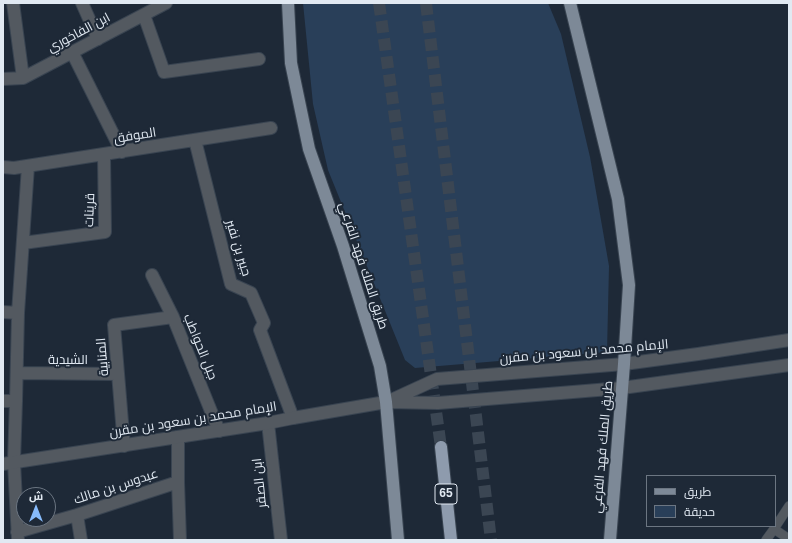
<!DOCTYPE html>
<html>
<head>
<meta charset="utf-8">
<style>
	body { margin:0 }
	#map { position:relative; width:792px; height:543px; overflow:hidden; background:#1e2937; font-family:Arial,Cairo,sans-serif }
	canvas { display:block }
	.frame { position:absolute; inset:0; border:4px solid #e1e9f2; pointer-events:none }
	.legend { position:absolute; left:646px; top:475px; width:130px; height:52px; box-sizing:border-box; background:#1e2937; border:1px solid #6c7682; margin:0; padding:5px 7px; list-style:none; font-size:12px; color:#e1e9f2 }
	.legend li { display:flex; align-items:center; gap:8px; height:20px }
	.legend b { width:20px; border:1px solid #6c7682 }
	.north { position:absolute; left:16px; top:487px; width:40px; height:40px; box-sizing:border-box; background:#1e2937; border:1px solid #6c7682; border-radius:50%; rotate:0deg; font-size:11px; font-weight:700; line-height:16px; text-align:center; color:#e1e9f2 }
	.north::after { content:''; display:block; margin:auto; width:14px; height:18px; background:#87bbfb; clip-path:polygon(50% 0,100% 100%,50% 72%,0 100%) }
</style>
</head>
<body>
<div id="map">
<canvas width="792" height="543"></canvas>
<div class="frame"></div>
<ul class="legend">
<li><b style="height:5px;background:#7d8997"></b>طريق</li>
<li><b style="height:11px;background:#293f59"></b>حديقة</li>
</ul>
<div class="north">ش</div>
</div>
<script>
const c = document.querySelector('canvas').getContext('2d');
c.lineJoin = 'round';
function fillPath(path, color) {
  c.fillStyle = color;
  c.fill(path, 'evenodd');
}
function poly(rows) {
  const path = new Path2D();
  for (const r of rows) {
    path.moveTo(r[0], r[1]);
    for (let i = 2; i < r.length; i += 2) path.lineTo(r[i], r[i + 1]);
  }
  return path;
}
function stroke(path, color, width, dash) {
  c.strokeStyle = color;
  c.lineWidth = width;
  c.lineCap = dash ? 'butt' : 'round';
  c.setLineDash(dash || []);
  c.stroke(path);
}
function write(font, color, halo, rows, align = 'center') {
  c.font = font + ' Arial,Cairo,sans-serif';
  c.lineWidth = 4;
  c.setLineDash([]);
  c.textBaseline = 'middle';
  c.strokeStyle = halo;
  c.fillStyle = color;
  for (const [text, x, y, turn = 0] of rows) {
    c.save();
    c.translate(x, y);
    c.rotate((+turn || 0) * Math.PI / 180);
    c.textAlign = isNaN(turn) ? turn : align;
    if (halo) c.strokeText(text, 0, 0);
    c.fillText(text, 0, 0);
    c.restore();
  }
}
fillPath(poly([
	[303,3,548,3,561,34,590,157,609,266,607,352,415,368,405,360,328,170,313,104]
]), '#293f59');
stroke(poly([
	[379,3,441,447],
	[426,3,491,540]
]), '#3b4653', 12, [12, 6]);
const service = poly([
	[789,506,774,529,789,539],
	[766,540,774,529]
]);
const minor = poly([
	[13,3,23,78],
	[82,3,98,39],
	[144,15,164,72,259,59],
	[72,52,122,152],
	[3,79,23,78,166,3],
	[195,140,231,284,251,293,264,323,260,330,293,418],
	[3,167,14,168,271,128],
	[23,243,105,232,104,155],
	[152,275,173,317,219,431],
	[3,312,18,313],
	[17,373,118,374],
	[3,401,16,401],
	[268,423,281,540],
	[178,437,178,482,180,540],
	[124,446,114,325,173,317],
	[77,515,81,540],
	[17,532,77,515,178,482],
	[18,540,14,462,16,401,18,313,28,166]
]);
const tertiary = poly([
	[389,401,437,379,624,364,698,354,789,340],
	[3,464,268,423,293,418,386,402,438,403,622,388,789,365]
]);
const primary = poly([
	[288,3,291,63,309,149,343,246,380,366,386,402,398,540],
	[570,3,618,199,629,285,624,364,610,540]
]);
const motorway = poly([
	[441,447,451,540]
]);
stroke(service, '#394451', 10);
stroke(minor, '#394451', 14);
stroke(tertiary, '#394451', 14);
stroke(primary, '#394451', 14);
stroke(motorway, '#394451', 14);
stroke(service, '#535960', 9);
stroke(minor, '#535960', 12);
stroke(tertiary, '#535960', 12);
stroke(primary, '#7d8997', 12);
stroke(motorway, '#8e9bad', 12);
for (const [x, y, w] of [
	[446,494,22]
]) {
  const box = new Path2D();
  box.roundRect(x - w / 2, y - 10, w, 20, 3);
  c.fillStyle = '#1e2937';
  c.fill(box);
  stroke(box, '#e1e9f2', 1);
}
write('bold 12px', '#e1e9f2', null, [
	["65",446,494]
]);
write('13px', '#e1e9f2', '#1e2937', [
	["ابن الفاخوري",79,33,-28],
	["الموفق",135,136,-9],
	["قرينات",90,210,-88],
	["جبير بن نفير",238,248,73],
	["طريق الملك فهد الفرعي",363,266,72],
	["جبل الحواطب",200,347,68],
	["الإمام محمد بن سعود بن مقرن",584,352,-5],
	["المنابية",103,357,-95],
	["الشيدية",68,360],
	["الإمام محمد بن سعود بن مقرن",193,420,-9],
	["طريق الملك فهد الفرعي",603,447,-85],
	["ابن الصقر",260,483,-96],
	["عبدوس بن مالك",116,487,-18]
]);
</script>
</body>
</html>
